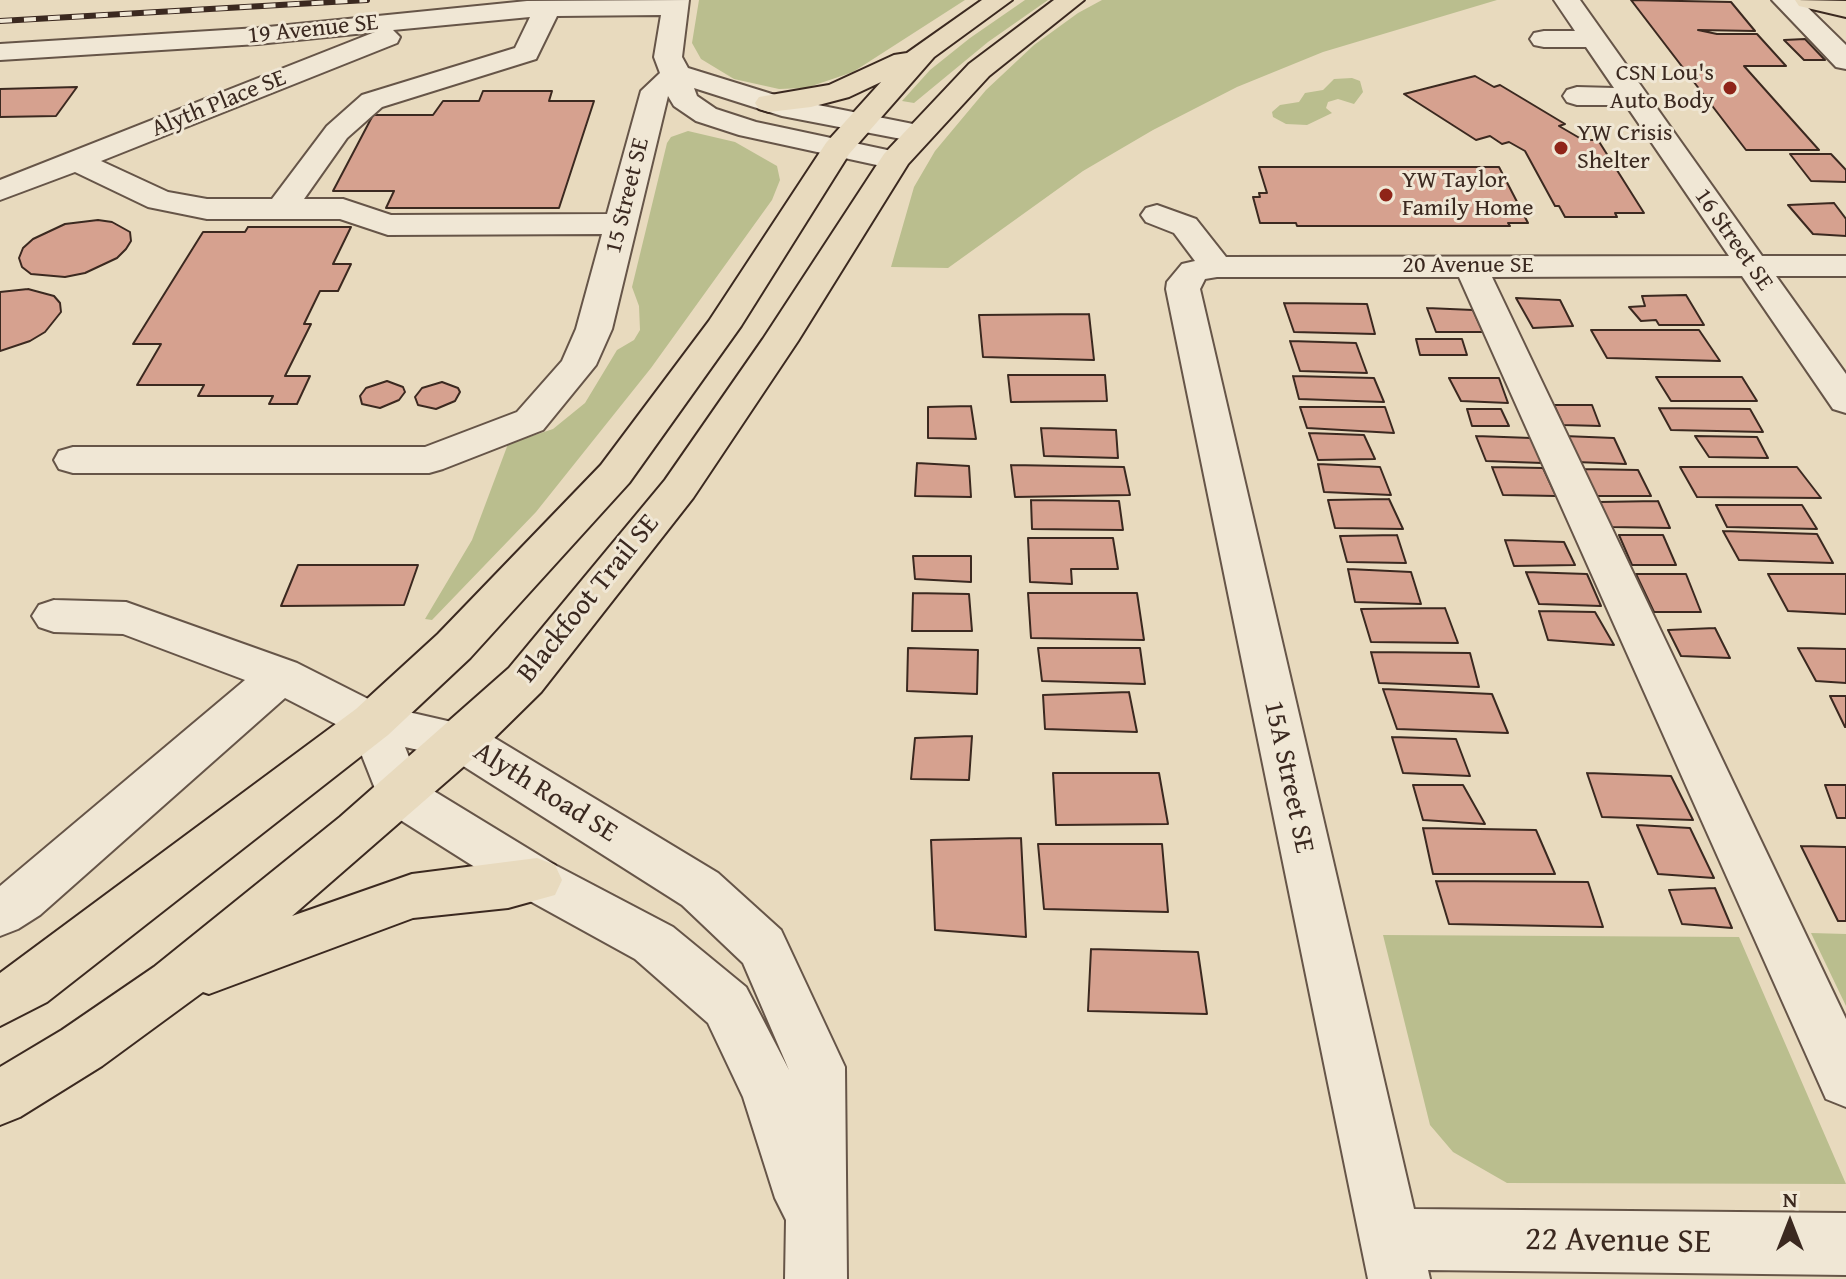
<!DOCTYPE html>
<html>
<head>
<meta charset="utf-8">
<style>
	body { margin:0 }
	#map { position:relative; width:1846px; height:1279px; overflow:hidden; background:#e8dabe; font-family:"Gentium Book Plus",serif }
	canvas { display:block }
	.north { position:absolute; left:1750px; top:1183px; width:80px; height:80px; -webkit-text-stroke:6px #f0e7d5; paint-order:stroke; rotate:0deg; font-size:22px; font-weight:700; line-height:32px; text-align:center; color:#3b2920 }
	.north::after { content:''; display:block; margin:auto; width:28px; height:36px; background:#3b2920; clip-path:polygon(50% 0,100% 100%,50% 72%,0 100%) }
</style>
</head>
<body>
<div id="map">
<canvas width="1846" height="1279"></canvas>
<div class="north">N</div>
</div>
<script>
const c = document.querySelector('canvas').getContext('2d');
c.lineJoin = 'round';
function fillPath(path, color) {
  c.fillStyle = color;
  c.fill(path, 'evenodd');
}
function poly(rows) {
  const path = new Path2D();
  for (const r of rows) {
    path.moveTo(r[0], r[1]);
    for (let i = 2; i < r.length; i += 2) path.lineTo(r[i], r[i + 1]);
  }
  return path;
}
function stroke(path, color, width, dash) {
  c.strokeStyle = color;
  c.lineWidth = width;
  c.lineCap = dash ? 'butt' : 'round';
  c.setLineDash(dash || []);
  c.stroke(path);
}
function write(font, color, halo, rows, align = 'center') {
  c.font = font + ' "Gentium Book Plus",serif';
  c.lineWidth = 6;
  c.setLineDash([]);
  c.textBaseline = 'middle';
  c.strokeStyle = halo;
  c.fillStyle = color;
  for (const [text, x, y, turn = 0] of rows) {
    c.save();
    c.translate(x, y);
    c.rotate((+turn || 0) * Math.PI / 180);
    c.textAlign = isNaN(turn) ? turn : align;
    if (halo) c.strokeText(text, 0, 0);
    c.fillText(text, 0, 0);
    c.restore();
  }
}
fillPath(poly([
	[699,0,965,0,853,72,806,88,779,89,734,79,701,59,692,43],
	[1025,0,1048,0,988,42,914,103,902,101,930,70,970,38],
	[1102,0,1497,0,1323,52,1237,87,1153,130,1083,171,948,268,891,267,914,187,935,151,986,90,1034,45,1078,13],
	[1352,78,1360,81,1363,92,1354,104,1338,99,1328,102,1326,108,1332,113,1307,125,1286,124,1273,117,1272,112,1280,105,1299,102,1305,93,1323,90,1334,79],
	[688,131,735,142,777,166,780,180,772,200,651,368,536,512,432,620,425,619,472,540,508,444,553,429,585,403,617,350,634,340,640,330,639,306,632,287,667,143,671,137],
	[1811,933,1846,934,1846,1006],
	[1383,935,1739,937,1846,1184,1507,1183,1453,1152,1430,1125]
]), '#babe8e');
const building = poly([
	[1631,0,1731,2,1755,31,1698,30,1717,34,1757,34,1786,66,1744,66,1819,150,1746,150,1631,0],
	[1805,39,1825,60,1804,60,1784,40,1805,39],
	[1475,76,1494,87,1500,85,1565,124,1559,126,1583,140,1598,140,1644,213,1615,213,1617,217,1565,217,1559,206,1555,206,1525,151,1509,142,1502,144,1490,136,1476,140,1404,94,1475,76],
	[77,87,56,116,0,117,0,89,77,87],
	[483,91,552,91,549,101,594,101,559,208,386,208,394,191,333,191,373,115,433,115,443,101,479,101,483,91],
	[1790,154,1831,154,1846,170,1846,182,1811,181,1790,154],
	[1259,167,1499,167,1528,223,1508,223,1510,226,1297,226,1296,223,1260,223,1253,197,1260,197,1259,193,1267,193,1259,167],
	[1834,203,1846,219,1846,236,1813,234,1788,205,1834,203],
	[98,220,112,222,130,232,131,241,126,249,117,258,85,273,65,277,31,274,22,267,19,258,23,248,33,239,65,224,98,220],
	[248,227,351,227,333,264,351,264,338,291,320,291,304,324,311,324,285,376,310,376,297,404,269,404,273,396,198,396,204,385,137,385,161,344,133,344,203,232,245,232,248,227],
	[28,289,54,296,60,303,61,312,45,332,30,341,0,351,0,292,28,289],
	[1686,295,1704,325,1659,325,1656,320,1641,321,1629,307,1645,306,1642,296,1686,295],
	[1516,298,1560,300,1573,326,1533,328,1516,298],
	[1284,303,1367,304,1375,334,1294,332,1284,303],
	[1427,308,1473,310,1483,332,1436,332,1427,308],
	[1089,314,1094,360,983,357,979,315,1089,314],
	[1591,330,1699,330,1720,361,1607,358,1591,330],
	[1416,339,1462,339,1467,355,1420,355,1416,339],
	[1290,341,1356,343,1367,373,1300,371,1290,341],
	[1008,375,1105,375,1107,401,1011,402,1008,375],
	[1293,376,1374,378,1384,402,1299,399,1293,376],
	[1656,377,1742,377,1757,401,1671,401,1656,377],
	[1449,378,1499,378,1508,403,1461,401,1449,378],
	[387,381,403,387,405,392,399,400,380,408,362,404,360,396,366,388,387,381],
	[442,382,458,388,460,392,455,401,436,409,418,405,415,397,422,388,442,382],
	[1554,405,1592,405,1600,426,1563,425,1554,405],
	[971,406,976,439,928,438,928,407,971,406],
	[1300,407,1385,407,1394,433,1307,428,1300,407],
	[1659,408,1750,409,1763,432,1671,430,1659,408],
	[1467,409,1501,409,1509,426,1472,426,1467,409],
	[1041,428,1116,430,1118,458,1044,456,1041,428],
	[1309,433,1364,435,1375,459,1318,460,1309,433],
	[1476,436,1531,438,1542,463,1486,461,1476,436],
	[1564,436,1614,438,1626,464,1576,462,1564,436],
	[1695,436,1757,437,1768,458,1709,457,1695,436],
	[917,463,969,466,971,497,915,496,917,463],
	[1318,464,1380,467,1391,495,1324,492,1318,464],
	[1011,465,1124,467,1130,495,1015,497,1011,465],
	[1492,467,1543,468,1556,496,1503,495,1492,467],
	[1680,467,1797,467,1821,498,1697,497,1680,467],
	[1583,469,1638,470,1651,496,1594,496,1583,469],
	[1389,499,1403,529,1335,528,1328,500,1389,499],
	[1031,500,1119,501,1123,530,1032,529,1031,500],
	[1658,501,1670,528,1611,527,1599,502,1658,501],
	[1716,505,1802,505,1817,529,1727,527,1716,505],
	[1723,531,1817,534,1833,563,1739,560,1723,531],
	[1397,535,1406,563,1347,562,1340,536,1397,535],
	[1619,535,1663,535,1676,565,1632,565,1619,535],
	[1028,538,1113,538,1118,569,1071,569,1072,584,1030,582,1028,538],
	[1505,540,1564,542,1575,565,1514,566,1505,540],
	[913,556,971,556,971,582,915,579,913,556],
	[298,565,418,565,404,605,281,606,298,565],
	[1348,569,1411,572,1421,604,1355,602,1348,569],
	[1526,572,1587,574,1601,606,1539,604,1526,572],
	[1636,574,1686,574,1701,612,1654,612,1636,574],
	[1768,574,1846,574,1846,614,1788,611,1768,574],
	[913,593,969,594,972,631,912,631,913,593],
	[1028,593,1137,593,1144,640,1031,638,1028,593],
	[1445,608,1458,643,1371,642,1361,609,1445,608],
	[1539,611,1595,612,1614,645,1548,640,1539,611],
	[1715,628,1730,658,1681,656,1668,630,1715,628],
	[908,648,978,650,977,694,907,691,908,648],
	[1038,648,1140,648,1145,684,1042,681,1038,648],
	[1798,648,1846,649,1846,683,1816,681,1798,648],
	[1371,652,1470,653,1479,687,1379,683,1371,652],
	[1383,689,1492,694,1508,733,1397,729,1383,689],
	[1129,692,1137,732,1045,729,1043,695,1129,692],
	[1830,696,1846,696,1846,727,1845,727,1830,696],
	[972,736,969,780,911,779,915,738,972,736],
	[1392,737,1456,739,1470,776,1403,773,1392,737],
	[1053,773,1159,773,1168,824,1056,825,1053,773],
	[1587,773,1671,776,1693,820,1602,817,1587,773],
	[1413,785,1463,785,1485,824,1423,820,1413,785],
	[1825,785,1846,785,1846,818,1837,818,1825,785],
	[1637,825,1690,828,1714,878,1658,874,1637,825],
	[1423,828,1536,830,1555,874,1433,874,1423,828],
	[1021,838,1026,937,935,930,931,840,1021,838],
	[1038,844,1162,844,1168,912,1044,909,1038,844],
	[1801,846,1846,847,1846,921,1838,921,1801,846],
	[1436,881,1588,882,1603,927,1449,924,1436,881],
	[1715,888,1732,928,1682,924,1669,890,1715,888],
	[1091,949,1198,952,1207,1014,1088,1011,1091,949]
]);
fillPath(building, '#d6a18f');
stroke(building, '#3b2920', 2);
const minor = poly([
	[689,0,682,57,688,68,788,99,928,127,932,133,928,139,917,142,782,116,694,88,697,96,716,109,756,122,906,154,910,160,906,166,895,169,739,135,696,121,674,106,668,96,612,329,596,365,543,430,443,469,429,473,73,473,59,469,54,460,59,451,73,447,425,447,517,412,562,361,576,329,602,234,388,235,340,219,207,219,148,207,75,172,0,200,0,180,375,32,258,44,0,60,0,44,258,28,527,1,689,0],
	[661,15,654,57,660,73,641,91,607,214,391,215,343,199,304,199,347,138,382,107,536,59,557,16,661,15],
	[530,17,515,48,362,95,327,126,272,199,207,199,168,192,101,161,397,43,400,37,393,30,530,17],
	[1554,0,1580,0,1762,256,1846,256,1846,276,1776,276,1846,374,1846,413,1833,409,1742,276,1492,277,1846,1019,1846,1107,1826,1099,1459,277,1217,277,1205,279,1200,289,1414,1209,1846,1213,1846,1275,1428,1270,1430,1279,1368,1279,1166,289,1167,282,1182,264,1195,261,1174,233,1146,222,1141,215,1146,208,1157,205,1196,219,1226,257,1729,256,1626,105,1577,105,1567,102,1563,96,1567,90,1577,87,1614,88,1586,47,1544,47,1534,45,1530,39,1534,33,1544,31,1575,31,1554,0],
	[1772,0,1800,0,1846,45,1846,69,1836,67,1772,0],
	[54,600,126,602,297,663,382,706,478,728,718,873,781,930,845,1067,847,1279,785,1279,786,1220,775,1198,743,1097,708,1023,635,959,519,895,383,809,353,733,285,698,40,915,18,929,0,936,0,886,245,680,123,634,54,632,39,627,32,616,39,605,54,600],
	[405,747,449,757,682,905,743,963,789,1070,746,987,673,927,555,865,419,782,405,747]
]);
const major = poly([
	[982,0,1012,0,934,57,849,154,741,326,629,483,470,658,388,735,47,1002,0,1026,0,973,356,709,438,634,601,465,709,321,826,143,881,82,849,97,811,107,769,112,759,109,755,103,759,97,829,85,894,55,907,53,982,0],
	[1054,0,1084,0,989,76,908,164,798,341,693,498,541,692,478,754,292,916,412,874,537,858,555,865,562,880,555,895,508,908,413,918,209,994,203,992,102,1066,20,1117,0,1125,0,1067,62,1030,154,967,340,817,509,668,665,480,763,339,884,154,969,64,1054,0],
	[1795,0,1846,1,1846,17,1799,6,1795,0]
]);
stroke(minor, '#665548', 4);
stroke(major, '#3b2920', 4);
fillPath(minor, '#f0e7d5');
fillPath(major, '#e8dabe');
const rail = poly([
	[0,21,367,0]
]);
stroke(rail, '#3b2920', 6);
stroke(rail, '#f0e7d5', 4, [12]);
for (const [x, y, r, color] of [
	[1730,88,8,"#8f2418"],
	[1561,148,8,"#8f2418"],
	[1386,195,8,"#8f2418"]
]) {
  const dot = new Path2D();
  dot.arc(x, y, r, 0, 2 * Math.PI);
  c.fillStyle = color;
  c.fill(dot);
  stroke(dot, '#f0e7d5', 3);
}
write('24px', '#3b2920', '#f0e7d5', [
	["19 Avenue SE",313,30,-6],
	["Alyth Place SE",219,104,-22],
	["15 Street SE",628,196,-76],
	["16 Street SE",1733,240,55],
	["20 Avenue SE",1468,266]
]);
write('24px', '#3b2920', '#f0e7d5', [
	["CSN Lou's",1714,74,"right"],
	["Auto Body",1714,102,"right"],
	["YW Crisis",1577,134],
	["Shelter",1577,162],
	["YW Taylor",1402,181],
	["Family Home",1402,209]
], 'left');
write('28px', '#3b2920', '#f0e7d5', [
	["Blackfoot Trail SE",589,599,-51],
	["15A Street SE",1288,777,78],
	["Alyth Road SE",545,793,32]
]);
write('34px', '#3b2920', '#f0e7d5', [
	["22 Avenue SE",1618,1242,1]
]);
</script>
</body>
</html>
